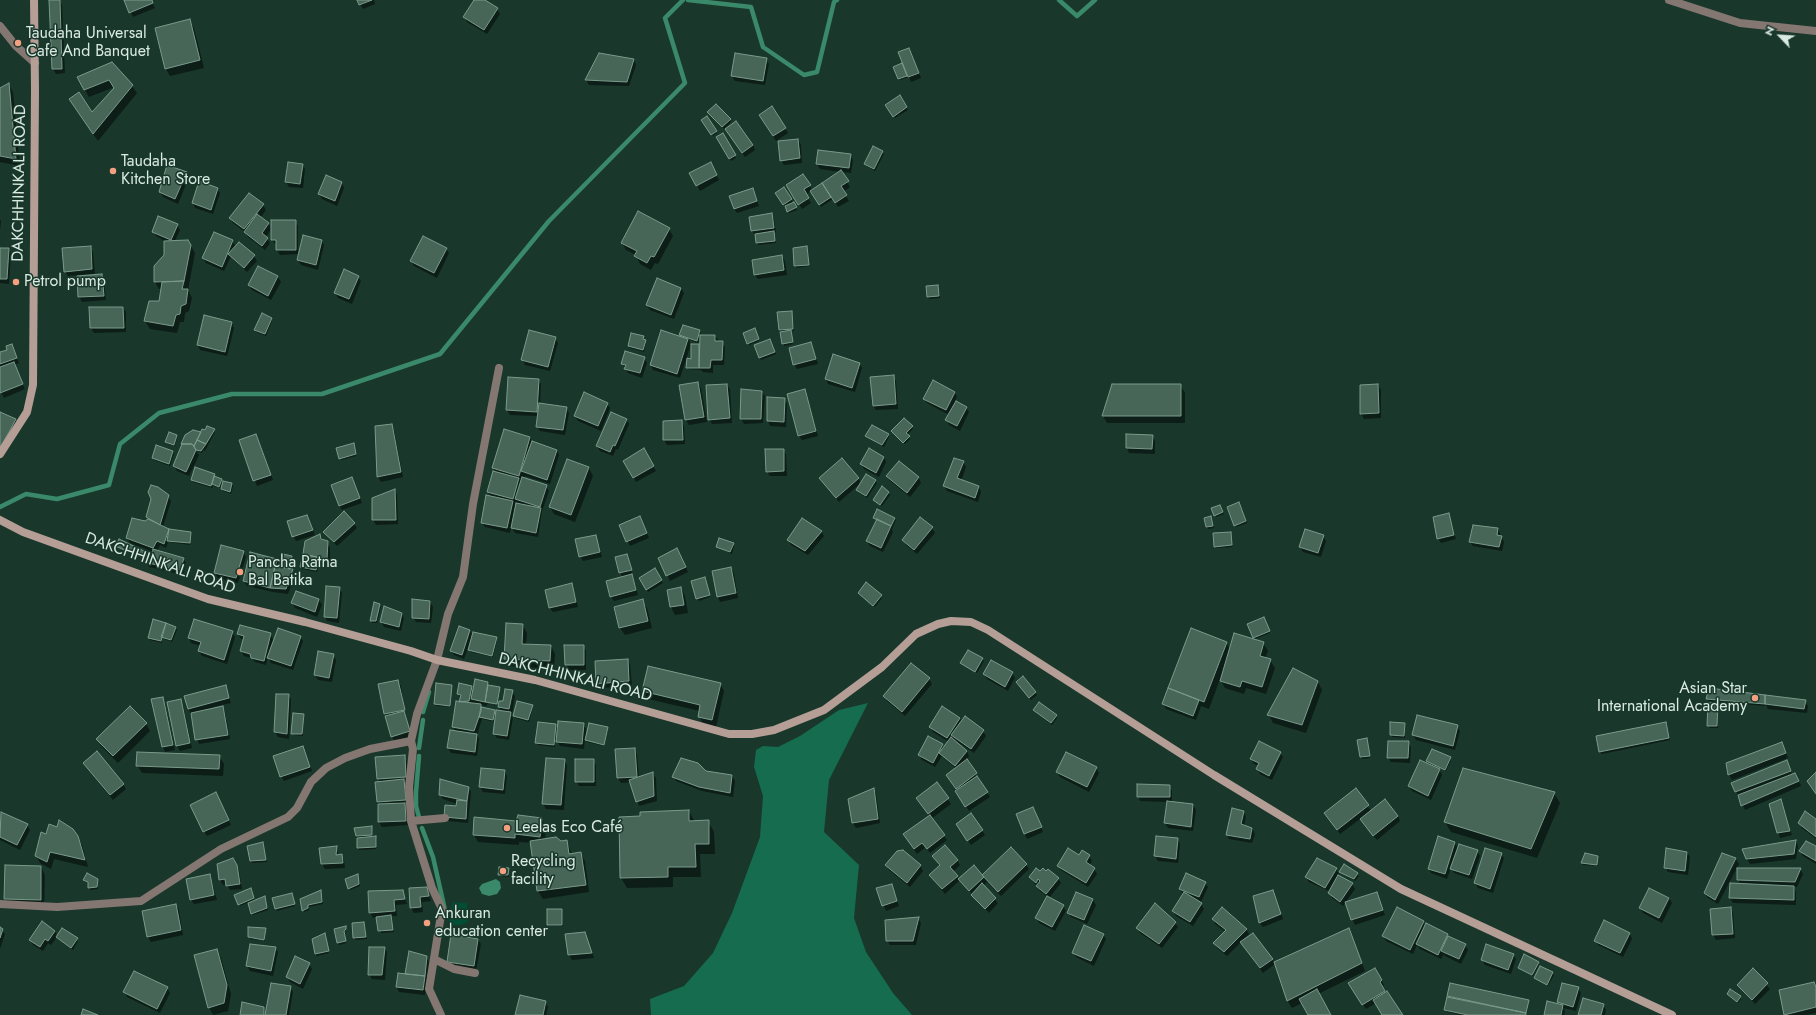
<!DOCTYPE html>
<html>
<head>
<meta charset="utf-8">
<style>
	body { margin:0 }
	#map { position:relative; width:1816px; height:1015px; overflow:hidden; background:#19372b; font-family:Jost,sans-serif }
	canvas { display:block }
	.north { position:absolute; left:1760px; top:16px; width:40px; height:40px; -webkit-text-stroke:3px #19372b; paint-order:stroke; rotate:295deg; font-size:11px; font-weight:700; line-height:16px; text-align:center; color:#d8eae1 }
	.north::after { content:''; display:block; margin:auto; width:14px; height:18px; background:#d8eae1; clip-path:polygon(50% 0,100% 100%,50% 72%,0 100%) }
</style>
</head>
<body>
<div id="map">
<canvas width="1816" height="1015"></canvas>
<div class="north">N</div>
</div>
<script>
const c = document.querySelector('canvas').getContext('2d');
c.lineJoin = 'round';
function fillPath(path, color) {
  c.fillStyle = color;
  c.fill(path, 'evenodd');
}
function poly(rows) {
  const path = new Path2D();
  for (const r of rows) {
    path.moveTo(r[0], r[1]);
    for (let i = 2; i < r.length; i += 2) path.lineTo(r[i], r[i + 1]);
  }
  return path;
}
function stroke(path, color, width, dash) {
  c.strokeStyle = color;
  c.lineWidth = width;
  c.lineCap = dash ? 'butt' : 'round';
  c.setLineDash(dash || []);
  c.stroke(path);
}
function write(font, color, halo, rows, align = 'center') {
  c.font = font + ' Jost,sans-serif';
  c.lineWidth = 3;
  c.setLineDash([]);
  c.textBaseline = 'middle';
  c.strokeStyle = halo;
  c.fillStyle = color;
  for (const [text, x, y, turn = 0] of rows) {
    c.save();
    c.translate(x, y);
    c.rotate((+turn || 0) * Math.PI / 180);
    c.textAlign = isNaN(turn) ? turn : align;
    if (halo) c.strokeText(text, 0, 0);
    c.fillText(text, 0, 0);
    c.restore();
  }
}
fillPath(poly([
	[452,902,467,903,468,922,461,925,449,925]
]), '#014e37');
fillPath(poly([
	[868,703,829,780,824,832,859,865,854,918,866,952,893,993,912,1015,651,1015,650,999,684,986,713,953,732,913,760,837,763,796,754,767,756,750,763,746,778,747,800,736,839,710]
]), '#166c4f');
fillPath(poly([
	[496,879,500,882,501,888,497,894,489,896,482,894,479,888,482,884]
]), '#3a896a');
fillPath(poly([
	[59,0,62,5,65,73,56,74,53,69],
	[125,0,151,0,155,8,133,17],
	[358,0,374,0,375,4,363,9],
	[475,0,483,0,497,9,500,14,487,34,467,22,465,17],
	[189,20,194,28,204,68,170,76,166,69],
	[909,50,921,78,911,82,909,77,900,80,895,67,904,64],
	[599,54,634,60,636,65,629,86,589,85,586,80],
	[735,55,766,59,769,64,765,85,735,81,732,76],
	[112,63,132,86,137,93,98,141,75,107,92,113,117,86,89,97,78,78],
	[9,85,13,92,20,166,0,162,0,90],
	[900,97,908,110,895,118,886,105],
	[710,114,730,120,731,122,724,129],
	[707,117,717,133,713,136,702,121],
	[763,120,785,128,788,133,776,141],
	[722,134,736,158,731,161,717,138],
	[729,134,753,145,755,150,745,157],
	[798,140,801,145,802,163,784,165,781,160],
	[882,152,884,154,875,171,866,166,865,164],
	[850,155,853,160,851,173,841,172,850,187,843,192,849,201,838,207,833,199,821,207,811,191,806,195,811,203,802,209,787,185,803,175,812,190,823,188,841,172,820,169,817,164],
	[710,164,719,180,700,191,691,174],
	[302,165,305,169,303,188,289,187,286,182],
	[186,172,189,177,178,204,163,197,160,192],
	[342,183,344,188,337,206,322,199,319,194],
	[784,188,797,210,789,213,777,193],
	[217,189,220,193,213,214,195,208,193,203],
	[752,189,759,206,737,213,734,209],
	[263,205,266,210,260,218,269,224,271,229,266,237,270,243,265,250,248,237,245,232,233,223,230,218],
	[771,214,774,219,776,232,773,233,776,243,758,245,756,236,752,231,750,217],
	[0,219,1,221,0,231],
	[295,221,298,226,298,254,280,255,277,250,277,244,275,244,272,240],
	[177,225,180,230,175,241,188,241,195,253,188,290,192,298,189,311,185,313,184,322,180,322,177,333,150,329,145,321,160,302,162,289,159,289,155,282,164,256,165,241,156,236,153,232],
	[669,229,673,236,658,264,655,263,651,270,640,264,636,255,626,250,622,243],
	[304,236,322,241,324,245,318,270,301,265,298,260],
	[232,241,236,247,254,256,257,261,247,272,231,256,224,271,206,263,203,258],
	[90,247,93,252,95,274,80,275,80,277,102,275,104,280,106,300,82,302,79,297,78,275,68,276,65,271],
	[807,248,809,266,797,268,795,266],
	[0,249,8,249,11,254,9,284,0,283],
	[446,249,449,253,437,278,414,266,411,261],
	[782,256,785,261,787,275,758,279,755,275],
	[259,267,278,277,281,282,271,300,252,290,249,285],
	[358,277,361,281,352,304,338,298,335,293],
	[927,287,938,287,940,298,929,299],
	[681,288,684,293,674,319,650,310,647,305],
	[90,308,123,308,126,312,126,332,94,333,91,328],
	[792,312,794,331,790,331,793,344,784,346,780,330],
	[271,319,272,321,266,336,256,332,255,330],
	[232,323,234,328,227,356,200,350,198,345],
	[684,326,700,331,701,333,698,343,688,339,691,344,680,378,653,370,651,365,682,338,681,335],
	[756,332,759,341,749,345,747,343],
	[715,336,725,347,724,365,713,365,713,373,703,372,701,370,688,369,687,367,699,345,700,348],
	[643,337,646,343,644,352,630,348,629,346],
	[555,338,558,343,550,371,525,365,523,360],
	[771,342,776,354,761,360,755,346],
	[811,343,818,364,797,369,794,364],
	[11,345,19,363,14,365,25,389,4,398,0,390,0,353,8,350],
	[644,358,647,363,642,378,628,373,622,363],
	[860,364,862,368,855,392,828,384,826,379],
	[893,376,896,381,898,409,876,410,873,406],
	[538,380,541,384,540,405,566,408,569,413,565,435,540,431,537,426,538,416,510,415,507,410],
	[698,383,701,388,707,422,689,425,686,420,681,386],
	[727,385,730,389,732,423,712,424,709,419],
	[1180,385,1185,393,1185,423,1107,423,1103,416],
	[1378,385,1381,390,1381,418,1364,419,1361,414],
	[805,390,818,436,802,440,799,436],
	[762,392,765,396,763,423,744,424,741,419],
	[955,392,957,397,955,401,966,407,969,412,960,431,949,425,947,420,949,415,927,403,924,399],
	[768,398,784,399,787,404,786,427,770,426,768,421],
	[607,404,610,408,601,431,578,421,575,416],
	[0,413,15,419,18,424,0,450],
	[626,419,629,424,618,450,616,449,613,456,600,451,597,446],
	[681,421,684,426,685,444,667,445,664,440],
	[391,425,394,430,403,477,381,482,378,477,376,426],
	[207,427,215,432,205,451,203,450,202,453,196,451,199,455,189,476,177,471,174,466,186,436,201,433],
	[912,427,913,429,907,435,910,439,905,444,894,433],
	[256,435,273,480,257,486,240,440],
	[888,435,889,437,884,447,866,436],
	[176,436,177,438,175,446,168,444,166,442],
	[1152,436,1155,441,1155,454,1129,453,1127,448],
	[530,437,533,443,557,450,559,455,550,484,525,476,524,479,546,486,549,491,542,511,538,537,515,533,511,526,510,533,485,527,482,523,491,497,488,492,496,473,493,468],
	[354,445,356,456,341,460,340,458],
	[157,446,173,452,174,454,170,466,154,460,153,458],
	[644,449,656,471,636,482,624,461],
	[783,450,786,454,787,476,770,476,767,472],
	[884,457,886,462,879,477,864,469,861,464],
	[568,460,589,468,593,476,575,522,554,514,550,507],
	[899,462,919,478,921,483,910,497,890,481,887,477],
	[963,462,966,467,961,481,979,487,981,492,978,502,947,491,944,486],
	[196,469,214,475,221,480,222,482,220,488,213,486,212,488,193,482,192,480],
	[858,478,861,483,839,502,821,479],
	[875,481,877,483,867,498,858,492,857,490],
	[354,483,362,503,342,510,339,505],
	[232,484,233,486,231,494,223,491,222,489],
	[882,488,890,495,882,506,874,500],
	[395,490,397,495,398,524,376,525,373,520,373,499],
	[168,496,171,501,163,527,168,530,190,532,190,545,168,542,166,548,160,545,157,551,183,558,186,563,183,575,149,567,146,562,153,556,154,552,130,543,127,538,148,519,147,517],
	[1240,505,1247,523,1236,527,1235,525],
	[1220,506,1224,514,1216,517,1215,515],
	[1448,514,1456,539,1441,543,1438,538],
	[874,517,895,518,896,520,892,529,893,532,883,552,870,546,867,541,877,521],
	[1211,517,1214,528,1208,529,1207,527],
	[309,521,315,535,296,541,293,536],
	[642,522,649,538,630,546,620,526],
	[354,524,357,528,337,546,324,532],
	[932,528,935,533,917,554,906,545,903,540],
	[1498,529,1504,542,1502,551,1473,546,1470,542],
	[821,531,824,536,808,555,791,545,788,540],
	[1230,533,1232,547,1216,548,1215,546],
	[320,536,330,547,330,563,320,561,317,572,302,569,301,567,304,554],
	[596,536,602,557,583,561,580,556],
	[1323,536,1326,541,1321,557,1303,552,1300,547],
	[733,544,734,546,732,554,717,547],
	[116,546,144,551,145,553,142,559],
	[222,546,243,552,246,557,238,583,218,578,215,573],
	[680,554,688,572,670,581,659,558],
	[627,555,638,595,614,601,611,597,622,577,616,558],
	[292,557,291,570,295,575,288,594,273,592,247,586,244,581,276,560,280,567],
	[731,568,734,573,738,598,720,602,718,597,713,571],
	[655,569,663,583,648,592,640,578],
	[706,580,710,597,699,601,697,598],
	[572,584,578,607,553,612,550,608],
	[866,584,882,598,875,607,859,593],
	[339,588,342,593,339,623,327,621,325,616],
	[681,588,685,596,688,613,675,615,671,607,668,590],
	[319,600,322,605,317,617,295,608,292,603],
	[642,601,647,608,652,628,625,635,620,628,615,608],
	[430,602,433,607,431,623,416,622,413,617],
	[374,603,381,606,377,623,372,623,371,621],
	[385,607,401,613,404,618,401,631,384,627,381,622],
	[1265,620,1270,633,1255,639,1254,637],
	[523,625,527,633,526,645,551,646,555,654,554,669,510,666,505,658],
	[176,628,177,630,172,642,162,638,162,643,150,640,149,638],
	[470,631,473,636,496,638,497,640,493,657,471,652,468,648,464,659,454,655,451,651],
	[232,632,235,637,227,664,202,656,199,651,201,646,191,643,189,638],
	[238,634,270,634,274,641,300,636,303,641,293,670,271,663,268,657,266,665,255,662,252,658,244,656,241,651,244,639,241,639],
	[1226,642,1230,649,1263,643,1268,651,1265,658,1270,660,1275,668,1266,694,1246,688,1244,694,1225,688,1220,679,1209,709,1201,706,1196,720,1166,709,1163,704,1169,689],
	[565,646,583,646,586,651,586,670,569,670,566,665],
	[969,651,984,661,977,673,961,663],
	[333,655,336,660,332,682,318,680,315,675],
	[627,660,630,664,632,686,600,688,597,684],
	[1012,673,1015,678,1008,691,987,679,984,674],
	[1023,678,1037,695,1031,700,1019,684],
	[929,679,932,684,905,716,887,701,884,696],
	[398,681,401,686,405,715,412,736,394,741,385,714],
	[1318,682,1322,690,1306,733,1273,723,1269,715],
	[488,683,490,686,499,688,500,690,498,702,504,702,512,691,515,696,512,714,510,714,513,718,509,740,497,738,494,734,496,722,482,719,477,735,479,739,477,756,451,753,448,748,456,731,453,727,461,699,458,694,471,687,473,691],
	[488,702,502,704,501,706,488,704],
	[487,704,499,706,501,712,496,714,495,711,483,709,481,705,487,706],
	[720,683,724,691,716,727,703,724,699,716,700,711,648,699,643,691],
	[225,686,231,703,213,707,214,709,222,707,225,712,230,739,199,744,189,709],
	[451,686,451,707,436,706,435,704],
	[288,695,291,699,289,739,278,737,275,732],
	[162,698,165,703,175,750,165,752,163,747],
	[1707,699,1805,701,1808,706,1807,713,1768,709,1765,703,1765,706,1709,701],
	[180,700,183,705,192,748,180,751,177,746,168,703],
	[1717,704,1718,728,1710,728,1708,725],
	[532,705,533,707,529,722,515,718,514,716],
	[1034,711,1056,716,1057,718,1052,725],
	[303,715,303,736,294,735,292,733],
	[960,718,962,722,983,731,986,736,974,753,959,743,958,744,967,751,969,756,966,760,990,797,969,811,950,780,956,769,942,756,935,767,922,760,919,755,942,745,944,748,949,742,933,732,930,727],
	[1391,723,1405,724,1405,738,1392,737],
	[146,724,150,731,118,763,102,747,97,739],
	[583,724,586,729,586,737,607,728,608,730,604,746,587,742,585,739,584,749,560,746,555,739,555,747,538,745,536,743,555,725,558,730],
	[1666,725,1670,740,1602,754,1600,752],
	[1457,726,1460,731,1455,750,1416,740,1413,735],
	[1367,742,1370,758,1362,759,1361,757],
	[1408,742,1411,747,1410,763,1391,762,1388,757],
	[1782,743,1788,758,1732,780,1729,775,1728,764],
	[303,747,312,771,284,781,281,776],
	[634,749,637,754,639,778,653,774,656,778,657,801,639,806,631,782,621,783,618,778],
	[1280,753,1283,757,1272,780,1260,774,1257,769,1259,766,1254,764,1251,759],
	[219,756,224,764,223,776,142,773,137,765],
	[404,756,407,761,408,782,405,782,406,785,408,805,406,805,408,808,408,825,382,827,379,822,376,782,380,782,378,778],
	[1450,758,1451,760,1446,771,1438,767,1442,775,1431,800,1412,791,1409,786,1430,765,1427,761],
	[564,760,567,765,564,810,546,809,543,804],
	[593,760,596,765,596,786,579,786,576,781],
	[1786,761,1792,775,1798,779,1801,786,1745,810,1733,784],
	[87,768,123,784,126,789,113,800],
	[1096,768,1099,773,1089,792,1060,777,1057,772],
	[505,771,507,776,505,794,483,792,480,787],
	[705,772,732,776,735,781,733,797,702,791,676,781,674,777],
	[937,784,951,804,931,819,947,840,930,853,926,847,917,854,904,835,929,816,920,803],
	[1169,786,1172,791,1172,803,1193,805,1196,810,1193,831,1168,828,1165,823,1168,802,1140,801,1138,796],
	[468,787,471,792,468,823,448,821,445,817,457,807,457,804,443,799,440,794],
	[874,789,876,794,880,823,856,828,853,823,849,800],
	[1355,790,1371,811,1398,816,1400,821,1377,840,1360,819,1340,834,1325,813],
	[1554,793,1560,803,1537,858,1451,832,1445,822],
	[218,798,231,825,207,836,204,831],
	[1781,800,1792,835,1780,838,1771,804],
	[1033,808,1043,832,1027,839,1017,815],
	[689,811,695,822,708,821,714,832,715,854,700,854,701,877,673,877,673,887,627,888,621,878,641,817],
	[1244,812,1246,817,1244,826,1252,829,1255,834,1252,843,1229,839,1227,835],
	[2,813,27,825,30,830,20,850,0,840],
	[542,819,546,827,545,840,566,841,572,854,580,853,585,861,589,892,543,899,538,891,532,843,519,842,519,845,478,842,474,835,516,823],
	[1816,820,1816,839,1802,828,1799,823],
	[372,827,373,838,377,839,376,849,359,850,355,829],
	[960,829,982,830,985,835,971,845],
	[46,835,77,837,82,845,88,867,54,859,51,869,40,863,36,855],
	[1157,837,1177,839,1180,844,1178,863,1158,861,1155,856],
	[1796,842,1798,846,1796,859,1750,864,1747,859],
	[1455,843,1458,849,1477,851,1480,856,1472,879,1454,873,1451,868,1447,879,1431,873,1429,869],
	[263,844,267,862,252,863,251,861],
	[336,847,339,856,341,855,344,860,345,868,325,869,322,864],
	[1816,848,1816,864,1803,856,1800,851],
	[1486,849,1501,854,1504,858,1493,893,1478,888,1475,883],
	[903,851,920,866,923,871,910,887,889,870,886,865],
	[1687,852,1690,857,1688,875,1668,872,1665,867],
	[1723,854,1736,859,1739,864,1718,904,1708,898,1705,893],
	[934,856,957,860,960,865,953,872,959,880,974,866,983,876,1026,865,1029,869,1001,896,987,882,983,886,998,903,989,913,960,880,945,894,930,875,941,866],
	[1089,856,1092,861,1089,866,1094,869,1097,874,1088,887,1061,870,1058,866,1079,857],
	[1598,857,1598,866,1583,865,1582,863],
	[232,859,239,871,242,889,230,890,227,884,223,885,220,880],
	[1344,866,1359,876,1355,881,1340,872,1338,876,1352,884,1355,889,1343,906,1332,898,1329,891,1309,882,1306,877,1336,869,1339,874],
	[41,867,45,875,44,907,9,906,5,898],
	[508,869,509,877,500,876,499,874],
	[1800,869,1803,874,1797,887,1794,887,1796,892,1796,905,1733,903,1730,898,1731,884,1740,884,1738,879],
	[1047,872,1058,878,1061,883,1049,898,1063,906,1066,911,1055,931,1039,923,1037,918,1048,897,1040,891,1030,877],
	[210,875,217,900,194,904,191,900],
	[357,875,360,886,350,890,349,888],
	[97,879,98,889,90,890,89,884,85,880],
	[1205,883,1208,887,1201,902,1195,900,1201,904,1204,909,1193,926,1176,916,1173,911,1183,894,1180,889],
	[891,885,899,906,886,911,877,889],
	[426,888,431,901,422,902,423,912,414,913,411,908,411,889],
	[251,889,254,901,265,899,268,910,253,915,249,902,240,906,235,896],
	[321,891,323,904,308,907,309,910,304,912,301,899],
	[402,891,407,904,396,905,397,916,391,916,394,932,381,933,377,917,373,918,370,913],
	[1077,893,1093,900,1096,905,1087,924,1071,917,1068,912],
	[1376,893,1385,915,1355,925,1346,903],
	[293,896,295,906,277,911,273,899],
	[1275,896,1283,919,1263,927,1260,923],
	[1669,898,1672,903,1662,923,1643,913,1640,908],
	[176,905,179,910,183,935,151,942,148,937,143,911],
	[1731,908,1733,913,1735,938,1716,940,1713,935],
	[562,910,563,926,549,926,548,924],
	[918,918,921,923,916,945,890,945,887,940],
	[1213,919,1246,929,1249,934,1243,940,1272,959,1274,963,1349,930,1365,971,1318,994,1330,1015,1309,1015,1302,1003,1292,1008,1287,1000,1275,964,1263,973,1241,942,1227,956,1217,948,1214,943,1226,932,1215,924],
	[1423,922,1425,926,1448,935,1450,938,1465,945,1468,950,1461,964,1445,956,1444,954,1441,959,1420,949,1417,945,1413,954,1386,941,1383,936],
	[1605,922,1630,934,1632,939,1623,957,1598,945,1596,940],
	[1175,923,1178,927,1162,948,1140,933,1138,928],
	[353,924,364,925,367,939,355,940],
	[0,928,5,934,0,949],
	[345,928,346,943,339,945,336,930],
	[265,929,265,941,250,939,249,937],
	[55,931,57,936,77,939,78,941,73,950,57,937,51,945,48,943,43,951,33,945,30,940],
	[585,933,594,958,572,960,569,955,566,935],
	[1103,934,1106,939,1094,966,1076,957,1073,953],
	[325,936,329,953,317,956,315,954],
	[478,940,481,944,476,971,450,966,448,962],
	[1487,945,1513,954,1516,959,1511,974,1485,965,1482,960],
	[275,948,278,952,273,976,250,971,247,966],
	[384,948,387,952,385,980,372,979,369,974],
	[217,950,221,958,231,994,228,1011,213,1015,209,1007],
	[426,957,429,962,425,995,399,992,397,987,406,975],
	[1538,962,1539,964,1533,976,1519,968],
	[309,964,312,969,303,989,290,982,287,977],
	[1541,967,1554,975,1548,986,1535,978],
	[1375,969,1384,985,1382,987,1402,1015,1383,1015,1376,1003,1366,1009,1352,988],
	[1753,970,1770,989,1755,1004,1738,985],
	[1451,984,1528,1001,1527,1015,1461,1015,1447,1012,1445,1010],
	[290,987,293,992,289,1015,241,1015,264,1008,266,1012],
	[1816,987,1816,1013,1806,1015,1785,1015,1780,991],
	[167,988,170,993,160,1013,127,997,125,992],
	[1578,988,1581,993,1576,1011,1563,1008,1565,1011,1564,1015,1545,1015,1560,1006,1558,1002],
	[1728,994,1740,997,1741,999,1738,1003],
	[545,1002,548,1007,546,1015,516,1015],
	[1603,1005,1606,1010,1605,1015,1579,1015]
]), '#0007');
stroke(poly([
	[688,0,751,7,763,47,804,75,817,72,834,2,837,0],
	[1059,0,1077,16,1095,0],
	[0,507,26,494,57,499,109,485,120,444,159,413,232,394,322,394,440,354,549,221,685,83,665,18,683,0],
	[423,712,429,692],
	[419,748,423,720],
	[419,756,416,792,416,806,419,817],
	[422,828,433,857,445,910]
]), '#3a896a', 4.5);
const building = poly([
	[49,0,60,0,62,69,52,69,49,0],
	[124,0,152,0,153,3,129,13,124,0],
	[357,0,372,0,359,5,357,0],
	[474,0,485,0,498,8,484,30,463,17,474,0],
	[190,19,200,60,165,69,155,28,190,19],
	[909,48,919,73,908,77,898,52,909,48],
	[599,53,634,59,627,82,585,80,599,53],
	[735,53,767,58,763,81,731,76,735,53],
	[112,62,133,85,93,134,69,99,79,92,92,112,114,88,109,80,84,90,77,77,112,62],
	[902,63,907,76,898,79,893,67,902,63],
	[9,83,16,159,0,156,0,88,9,83],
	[900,95,907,107,893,117,885,105,900,95],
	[716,104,731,119,722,127,707,112,716,104],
	[772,106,786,128,773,136,759,115,772,106],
	[707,116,717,131,711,135,701,120,707,116],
	[736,121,753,145,742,153,725,129,736,121],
	[723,133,736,155,729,159,716,137,723,133],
	[798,139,800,158,780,161,778,141,798,139],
	[873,146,883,151,874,169,864,164,873,146],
	[818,150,851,154,849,168,816,164,818,150],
	[288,162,303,164,300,184,285,182,288,162],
	[711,162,717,175,696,186,689,173,711,162],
	[167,165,187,172,175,199,159,192,167,165],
	[841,170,849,181,841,186,847,195,835,203,822,183,841,170],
	[803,174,811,185,804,189,809,198,798,205,786,185,803,174],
	[326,175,342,182,335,201,318,194,326,175],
	[199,181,218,188,211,210,192,203,199,181],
	[822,183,831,197,819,205,810,191,822,183],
	[784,187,792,199,783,205,775,193,784,187],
	[753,188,757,201,734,209,729,196,753,188],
	[249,193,264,204,244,229,229,218,249,193],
	[794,202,797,207,787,212,785,206,794,202],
	[638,211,670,228,654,257,651,256,647,263,634,256,637,251,621,243,638,211],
	[772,213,774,228,751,231,749,217,772,213],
	[257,214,269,223,262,233,268,238,262,246,244,232,257,214],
	[158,216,178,224,171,240,152,232,158,216],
	[271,220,296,220,296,250,276,250,276,240,271,240,271,220],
	[774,231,775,241,756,243,755,234,774,231],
	[214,232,233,240,222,267,202,258,214,232],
	[303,235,322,240,316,265,297,260,303,235],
	[423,236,447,248,434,273,410,261,423,236],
	[188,240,191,245,184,281,154,282,154,266,164,255,164,241,188,240],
	[239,242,255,255,244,268,228,254,239,242],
	[91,246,92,269,64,272,62,248,91,246],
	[807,246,809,265,794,266,793,248,807,246],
	[0,248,9,248,7,279,0,279,0,248],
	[782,255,784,270,754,275,752,260,782,255],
	[258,266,278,276,268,296,248,285,258,266],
	[344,269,359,276,349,299,334,293,344,269],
	[102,274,104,296,78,297,77,276,102,274],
	[657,278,681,288,671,315,646,305,657,278],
	[184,281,182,289,188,289,186,304,181,306,180,314,176,315,173,326,144,321,149,301,159,301,162,282,184,281],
	[938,285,939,296,927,297,926,286,938,285],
	[89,307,123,307,124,328,90,328,89,307],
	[792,311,793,329,779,330,777,312,792,311],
	[262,313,272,318,265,334,254,330,262,313],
	[204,315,232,322,225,352,197,345,204,315],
	[683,325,700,330,697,341,679,335,683,325],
	[755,328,759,339,747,344,743,333,755,328],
	[529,330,556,337,548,367,521,360,529,330],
	[661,330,688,339,677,374,650,365,661,330],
	[791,330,793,342,782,344,780,332,791,330],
	[631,333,644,336,643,339,646,340,643,350,628,346,631,333],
	[700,335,715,335,715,341,723,341,722,360,711,360,710,368,699,368,700,335],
	[770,339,775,352,759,358,754,345,770,339],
	[811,342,816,359,793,365,789,348,811,342],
	[12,344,17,358,0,364,0,352,7,350,6,346,12,344],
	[691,344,699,344,699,368,686,368,687,358,691,359,691,344],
	[625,351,645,357,640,373,624,369,626,365,621,364,625,351],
	[833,354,860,363,852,388,825,379,833,354],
	[14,362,23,384,0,393,0,367,14,362],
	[894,375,896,404,873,406,870,377,894,375],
	[508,377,539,379,537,412,506,410,508,377],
	[933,380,955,392,946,410,923,399,933,380],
	[698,382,704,417,685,420,679,385,698,382],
	[727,384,730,418,708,420,706,385,727,384],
	[1112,384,1181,384,1181,416,1102,416,1112,384],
	[1378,384,1379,413,1360,414,1360,385,1378,384],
	[741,389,762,391,761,419,740,419,741,389],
	[805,389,816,431,798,436,787,394,805,389],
	[584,392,608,403,598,426,574,416,584,392],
	[767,397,785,398,784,422,767,421,767,397],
	[956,401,967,407,957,426,945,420,956,401],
	[539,403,567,407,563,430,536,427,539,403],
	[0,412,16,419,1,447,0,447,0,412],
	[611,412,627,419,615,446,613,445,610,452,596,446,611,412],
	[904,418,913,426,906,433,910,436,903,443,891,431,904,418],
	[682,420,683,440,663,440,663,421,682,420],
	[392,424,401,472,377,477,375,426,392,424],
	[872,425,889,434,882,445,865,436,872,425],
	[207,426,215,429,206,444,197,440,202,429,205,430,207,426],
	[504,429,530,437,519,476,492,468,504,429],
	[193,430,201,432,194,446,192,444,181,444,185,435,193,430],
	[169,432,177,435,174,445,165,442,169,432],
	[256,434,271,475,253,481,239,440,256,434],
	[1126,434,1153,435,1152,449,1126,448,1126,434],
	[197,440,206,444,201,451,196,450,194,446,197,440],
	[532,441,557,450,547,480,521,471,532,441],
	[354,443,356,454,339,459,336,448,354,443],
	[182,444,192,444,196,450,186,472,173,466,182,444],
	[156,445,173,451,169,464,152,458,156,445],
	[644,448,654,466,633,478,623,461,644,448],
	[869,448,884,457,876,473,860,464,869,448],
	[765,449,784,449,784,471,766,472,765,449],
	[842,458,859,478,836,498,819,478,842,458],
	[954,458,964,461,957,478,979,486,975,498,943,486,954,458],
	[567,459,589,467,571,515,549,507,567,459],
	[899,461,919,477,907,493,886,476,899,461],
	[195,467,215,474,211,486,191,480,195,467],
	[493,471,519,478,513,499,487,492,493,471],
	[866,474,876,480,866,496,856,490,866,474],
	[214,476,222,479,219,487,212,484,214,476],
	[352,477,360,498,339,506,331,485,352,477],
	[522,477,547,485,540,507,515,499,522,477],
	[223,481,232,483,230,492,221,489,223,481],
	[151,485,158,487,169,495,160,525,146,517,151,499,148,492,151,485],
	[882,486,889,492,880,505,873,500,882,486],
	[395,489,396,520,372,520,372,498,395,489],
	[486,495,513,501,507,528,481,523,486,495],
	[1239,502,1246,521,1234,526,1227,507,1239,502],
	[516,503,541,508,536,533,511,528,516,503],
	[1220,505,1223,512,1214,516,1211,508,1220,505],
	[877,509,895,518,891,526,873,518,877,509],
	[344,511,355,523,334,542,323,532,344,511],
	[1449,513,1454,535,1437,539,1433,517,1449,513],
	[307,515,313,530,292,537,287,521,307,515],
	[640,516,647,533,626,542,619,525,640,516],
	[1211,516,1213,526,1206,527,1204,518,1211,516],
	[920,517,933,527,914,550,902,540,920,517],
	[132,518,145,521,148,519,169,529,164,544,157,541,153,548,126,538,132,518],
	[802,518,822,531,805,551,787,540,802,518],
	[877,519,891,526,881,548,866,541,877,519],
	[1473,525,1498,528,1497,535,1502,536,1499,547,1469,542,1473,525],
	[169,529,191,532,190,543,167,541,169,529],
	[1305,529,1324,535,1318,553,1299,547,1305,529],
	[1231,532,1232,545,1214,547,1213,533,1231,532],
	[320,534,321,539,328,541,327,559,303,554,305,541,320,534],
	[596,535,600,552,579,557,575,539,596,535],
	[719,538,734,543,730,552,716,547,719,538],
	[119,539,144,551,141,557,115,546,119,539],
	[221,545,244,551,236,578,214,573,221,545],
	[677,548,686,567,666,576,658,558,677,548],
	[153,549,184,558,180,571,145,562,147,554,152,555,153,549],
	[250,552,277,559,270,588,243,581,250,552],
	[283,554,292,556,290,569,279,567,283,554],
	[303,554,320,558,316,570,300,567,303,554],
	[627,554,632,570,619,573,615,557,627,554],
	[275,566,293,569,286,589,270,588,275,566],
	[731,567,736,593,717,597,712,571,731,567],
	[655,568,662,580,646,590,639,578,655,568],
	[632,574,636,590,610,597,606,581,632,574],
	[705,577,710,595,696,599,691,581,705,577],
	[866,582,882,595,873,606,858,593,866,582],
	[572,583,576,602,549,608,545,590,572,583],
	[326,586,340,587,337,618,324,617,326,586],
	[681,587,684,605,670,607,667,590,681,587],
	[296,591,319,599,315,612,291,603,296,591],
	[412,599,430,601,429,619,412,618,412,599],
	[643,599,648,621,619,628,614,607,643,599],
	[374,602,380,604,376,621,370,621,374,602],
	[384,606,402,613,399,627,380,622,384,606],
	[1264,617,1270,631,1253,638,1247,624,1264,617],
	[153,619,166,623,161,641,148,638,153,619],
	[194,619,233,631,224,660,198,651,201,642,188,638,194,619],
	[166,623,176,627,171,640,161,637,166,623],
	[506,623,523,624,522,644,551,645,550,661,504,659,506,623],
	[240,625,271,633,264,661,251,658,250,654,240,651,244,636,237,634,240,625],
	[459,626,470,630,462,655,450,651,459,626],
	[278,628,301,636,291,666,267,658,278,628],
	[1191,628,1227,642,1204,702,1168,688,1191,628],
	[473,632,497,637,492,656,468,650,473,632],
	[1234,633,1264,642,1260,656,1271,659,1262,687,1242,681,1240,687,1220,681,1234,633],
	[564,645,584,645,584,665,565,665,564,645],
	[968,650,983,658,975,672,960,663,968,650],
	[318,651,334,654,329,678,314,675,318,651],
	[628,659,629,681,596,684,595,661,628,659],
	[991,660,1013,672,1005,687,983,674,991,660],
	[911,663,930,678,902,712,883,696,911,663],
	[648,666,721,683,712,720,698,717,700,705,642,691,648,666],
	[1293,668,1318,681,1302,725,1267,715,1293,668],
	[1023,676,1036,692,1029,698,1016,682,1023,676],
	[475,679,488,682,485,702,471,699,475,679],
	[398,680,405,710,384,714,378,684,398,680],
	[436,683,452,685,450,706,434,704,436,683],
	[459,683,472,686,469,701,459,702,461,695,457,694,459,683],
	[226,685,229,698,188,709,184,696,226,685],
	[488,685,500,687,497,704,485,702,488,685],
	[1168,688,1199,700,1193,716,1162,704,1168,688],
	[1709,688,1765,695,1765,704,1706,699,1709,688],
	[505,689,513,690,509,709,498,707,499,701,503,701,505,689],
	[276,694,289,694,287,734,274,732,276,694],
	[1765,695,1806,700,1804,709,1765,704,1765,695],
	[163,697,173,745,162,747,151,699,163,697],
	[181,699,190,743,176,746,167,702,181,699],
	[456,701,481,704,481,711,474,731,452,727,456,701],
	[517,701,533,705,528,720,513,716,517,701],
	[1039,702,1057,715,1051,723,1033,710,1039,702],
	[1708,703,1718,703,1717,726,1707,726,1708,703],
	[130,706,147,723,113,756,96,739,130,706],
	[223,706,228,735,195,740,191,713,223,706],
	[942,706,960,718,947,738,929,727,942,706],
	[481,707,495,710,493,720,479,717,481,707],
	[496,710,511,712,507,736,493,734,496,710],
	[404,711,410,731,391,737,385,716,404,711],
	[293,713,304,714,302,734,291,734,293,713],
	[1417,715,1458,725,1453,746,1412,735,1417,715],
	[965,716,984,730,971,749,951,735,965,716],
	[558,721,584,723,582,744,556,742,558,721],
	[538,722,556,724,554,745,535,743,538,722],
	[1390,722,1405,723,1404,736,1390,735,1390,722],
	[1666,722,1669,738,1599,752,1596,736,1666,722],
	[589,723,608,727,604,745,585,740,589,723],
	[450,730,477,734,475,752,447,748,450,730],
	[928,736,943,744,933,763,918,755,928,736],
	[951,737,967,751,955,766,939,753,951,737],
	[1367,738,1370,756,1360,757,1357,740,1367,738],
	[1259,741,1281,752,1269,776,1256,769,1259,763,1250,759,1259,741],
	[1388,741,1409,741,1408,758,1387,758,1388,741],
	[1782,742,1786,753,1728,775,1726,763,1782,742],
	[303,746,310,767,280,777,273,756,303,746],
	[635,748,637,777,617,778,615,749,635,748],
	[1432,749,1451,757,1445,770,1426,761,1432,749],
	[97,751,124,784,110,795,83,763,97,751],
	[137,752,220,755,219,769,136,766,137,752],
	[1066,752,1097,767,1087,787,1056,772,1066,752],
	[405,755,406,777,377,779,375,757,405,755],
	[546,758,565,759,561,805,542,804,546,758],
	[681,758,698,763,706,771,732,775,730,793,699,787,672,777,681,758],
	[575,759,594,759,594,782,575,782,575,759],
	[967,759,977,773,956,789,946,775,967,759],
	[1420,760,1440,769,1428,796,1408,786,1420,760],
	[1787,760,1791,771,1735,792,1731,783,1787,760],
	[481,768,505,770,503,790,479,787,481,768],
	[1463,768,1555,792,1531,849,1444,822,1463,768],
	[653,772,654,796,636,802,629,780,653,772],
	[1816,772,1816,794,1807,781,1816,772],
	[1795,773,1799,781,1741,806,1738,795,1795,773],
	[977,776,988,792,965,807,955,791,977,776],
	[404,779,406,800,377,802,375,782,404,779],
	[440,779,469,787,467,801,439,795,440,779],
	[937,782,949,798,928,814,916,798,937,782],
	[1137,784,1170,785,1170,797,1137,797,1137,784],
	[874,788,878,819,852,823,848,799,874,788],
	[1356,788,1369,805,1337,830,1324,813,1356,788],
	[216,792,229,820,203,832,190,805,216,792],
	[1385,799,1398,816,1373,836,1360,819,1385,799],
	[1781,799,1790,831,1777,833,1769,804,1781,799],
	[457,800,467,801,466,819,444,817,445,805,456,806,457,800],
	[1167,801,1193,804,1191,827,1164,823,1167,801],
	[405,803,406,821,378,822,378,804,405,803],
	[1033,807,1042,827,1024,834,1016,814,1033,807],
	[1232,808,1244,811,1241,824,1252,828,1250,839,1226,835,1232,808],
	[689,810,689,821,709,820,709,844,695,844,696,867,668,867,668,877,620,878,619,817,640,816,640,812,689,810],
	[1805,811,1816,819,1816,837,1798,823,1805,811],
	[1,812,28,824,17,845,0,837,1,812],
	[971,813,983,830,967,841,956,824,971,813],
	[518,815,542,818,540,837,515,834,515,838,473,835,474,817,516,821,518,815],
	[930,815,945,835,927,849,922,843,914,849,903,834,930,815],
	[59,820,73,829,78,836,85,860,50,852,47,862,35,856,41,832,46,834,49,824,57,827,59,820],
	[372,826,372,835,356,836,354,828,372,826],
	[376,836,376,847,357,848,357,838,376,836],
	[1156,836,1178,838,1176,859,1154,856,1156,836],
	[1438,836,1455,842,1445,874,1428,869,1438,836],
	[556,837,561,841,567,840,569,854,581,852,586,885,537,891,530,841,556,837],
	[1796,840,1794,854,1746,859,1742,849,1796,840],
	[1806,841,1816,846,1816,861,1799,851,1806,841],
	[263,842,266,860,250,861,247,846,263,842],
	[1459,844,1478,850,1469,875,1450,869,1459,844],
	[945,845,958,860,950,867,958,876,942,889,929,875,940,865,932,856,945,845],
	[337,846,336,855,342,854,343,863,321,864,319,848,337,846],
	[1011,847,1027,864,998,892,982,875,1011,847],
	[1068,848,1079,855,1082,850,1090,855,1086,862,1095,868,1086,883,1057,866,1068,848],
	[1485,848,1502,853,1490,889,1474,883,1485,848],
	[1666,848,1687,852,1685,871,1664,868,1666,848],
	[903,850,921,865,907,883,885,865,897,851,903,850],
	[1585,853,1598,856,1597,865,1581,863,1585,853],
	[1722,853,1736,858,1715,900,1704,893,1722,853],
	[233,858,237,865,240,884,226,886,225,879,219,880,217,864,233,858],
	[1317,858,1337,868,1325,888,1305,877,1317,858],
	[1344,864,1358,873,1354,879,1339,872,1344,864],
	[5,865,41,866,41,900,4,899,5,865],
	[974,865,984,877,969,891,958,879,974,865],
	[499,867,509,868,508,875,498,875,499,867],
	[1036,868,1040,871,1043,868,1046,871,1048,869,1059,878,1046,894,1036,886,1040,881,1038,879,1036,883,1029,877,1036,868],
	[1737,868,1801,868,1795,882,1737,880,1737,868],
	[87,873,98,879,97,887,88,888,88,882,83,880,87,873],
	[1186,873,1206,882,1199,897,1179,889,1186,873],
	[210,874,214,895,190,900,186,879,210,874],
	[358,874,359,884,348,889,345,879,358,874],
	[1338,875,1353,883,1340,902,1328,893,1338,875],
	[982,883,996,898,985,909,971,895,982,883],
	[1730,883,1794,886,1794,900,1729,898,1730,883],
	[892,884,897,901,882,906,876,888,892,884],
	[427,887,429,896,420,897,421,907,410,908,409,888,427,887],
	[251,888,254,898,238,905,234,895,251,888],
	[1649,888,1669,898,1659,918,1639,908,1649,888],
	[321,890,322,902,308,905,308,908,302,911,300,899,321,890],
	[403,890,405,899,394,900,395,911,369,913,368,891,403,890],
	[1273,890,1281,914,1259,923,1253,896,1273,890],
	[1076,892,1093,899,1084,920,1067,913,1076,892],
	[1184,892,1202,903,1190,922,1172,911,1184,892],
	[1377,892,1383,910,1351,920,1345,902,1377,892],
	[292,893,295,904,275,909,272,898,292,893],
	[265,896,267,908,251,914,248,903,265,896],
	[1047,896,1064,905,1052,927,1035,918,1047,896],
	[1155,903,1176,922,1159,944,1136,928,1155,903],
	[176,904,181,930,147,937,142,911,176,904],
	[1222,907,1247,929,1224,952,1213,943,1226,930,1212,919,1222,907],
	[1397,907,1424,921,1410,950,1382,936,1397,907],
	[1731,907,1733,934,1712,935,1710,909,1731,907],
	[547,909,562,909,562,925,547,925,547,909],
	[391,915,393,930,378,931,376,917,391,915],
	[919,917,913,941,886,941,885,920,919,917],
	[1604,920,1630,933,1620,953,1594,941,1604,920],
	[42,921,55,931,48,941,45,939,40,947,29,940,42,921],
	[364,922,366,937,353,938,352,923,364,922],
	[1426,923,1448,934,1438,955,1416,944,1426,923],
	[1084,925,1104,934,1091,961,1072,953,1084,925],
	[346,926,346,929,344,931,346,941,337,943,334,929,346,926],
	[0,927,3,929,0,938,0,927],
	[248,927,266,928,264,940,248,937,248,927],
	[62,928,78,938,71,948,56,937,62,928],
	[1349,928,1362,963,1287,1001,1274,962,1349,928],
	[585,932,592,953,568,955,565,934,585,932],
	[325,933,329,951,315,954,312,939,325,933],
	[1253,933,1273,959,1260,968,1240,942,1253,933],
	[451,934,478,939,474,966,447,962,451,934],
	[1448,936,1466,944,1459,959,1441,951,1448,936],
	[250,944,276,947,271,971,246,966,250,944],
	[1486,944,1514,954,1508,970,1481,960,1486,944],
	[369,947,385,947,382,975,368,975,369,947],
	[217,949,227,985,224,1003,208,1008,194,955,217,949],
	[409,951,427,956,425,976,405,974,409,951],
	[1524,954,1539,962,1532,975,1518,968,1524,954],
	[295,956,310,963,300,984,286,977,295,956],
	[1540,966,1553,972,1547,985,1534,978,1540,966],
	[1375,968,1382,980,1380,982,1385,991,1362,1005,1348,983,1375,968],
	[1753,968,1768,983,1752,1000,1737,985,1753,968],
	[134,971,168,987,157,1009,123,992,134,971],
	[398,973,425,976,423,990,396,987,398,973],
	[1814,982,1816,987,1816,1007,1784,1015,1779,990,1814,982],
	[271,983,291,986,286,1015,265,1015,271,983],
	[1450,983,1529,1000,1526,1013,1447,996,1450,983],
	[1562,983,1579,987,1573,1007,1557,1002,1562,983],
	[1317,989,1331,1015,1308,1015,1299,999,1317,989],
	[1730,989,1741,996,1737,1002,1727,994,1730,989],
	[1387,991,1403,1015,1382,1015,1373,1000,1387,991],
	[520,995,546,1001,543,1015,515,1015,520,995],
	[1447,997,1526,1013,1526,1015,1468,1015,1444,1010,1447,997],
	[1583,998,1604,1004,1601,1015,1578,1015,1583,998],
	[1547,1001,1563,1005,1561,1015,1544,1015,1547,1001],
	[242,1002,264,1007,264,1015,240,1015,242,1002],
	[83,1009,98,1015,81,1015,83,1009]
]);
fillPath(building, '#476658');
stroke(building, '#7a9b8b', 1);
stroke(poly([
	[1669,0,1740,23,1816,31],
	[0,26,16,46,35,63],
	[411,741,413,749,409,787,411,821,432,888,442,909,429,989,441,1015],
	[411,821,445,818],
	[0,904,57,907,141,901,221,849,288,817,297,808,311,782,326,768,345,758,370,749,411,741,417,714,437,660,448,614,463,577,473,504,499,368],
	[434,959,454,969,475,973]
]), '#847671', 8);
stroke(poly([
	[0,454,27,412,33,385,35,89,34,0],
	[0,520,23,532,208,599,305,622,411,651,437,660,535,680,729,734,752,734,774,730,824,710,882,667,916,634,938,624,951,621,971,622,988,630,1214,775,1401,889,1672,1015]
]), '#b49e95', 8);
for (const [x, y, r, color] of [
	[18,43,4,"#f2a080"],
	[113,171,4,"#f2a080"],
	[16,282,4,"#f2a080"],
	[240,572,4,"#f2a080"],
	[1755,698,4,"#f2a080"],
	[507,828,4,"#f2a080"],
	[503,871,4,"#f2a080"],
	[427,923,4,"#f2a080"]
]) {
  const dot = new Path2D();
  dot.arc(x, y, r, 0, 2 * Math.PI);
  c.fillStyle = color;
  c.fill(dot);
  stroke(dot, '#19372b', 1.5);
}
write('16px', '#d8eae1', '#19372b', [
	["Taudaha Universal",26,34],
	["Cafe And Banquet",26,52],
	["Taudaha",121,162],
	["Kitchen Store",121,180],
	["Petrol pump",24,282],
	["Pancha Ratna",248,563],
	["Bal Batika",248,581],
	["Asian Star",1747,689,"right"],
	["International Academy",1747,707,"right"],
	["Leelas Eco Café",515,828],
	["Recycling",511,862],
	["facility",511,880],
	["Ankuran",435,914],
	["education center",435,932]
], 'left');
write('16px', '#d8eae1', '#19372b', [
	["DAKCHHINKALI ROAD",20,183,-89],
	["DAKCHHINKALI ROAD",160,564,19],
	["DAKCHHINKALI ROAD",575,678,14]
]);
</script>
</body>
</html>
